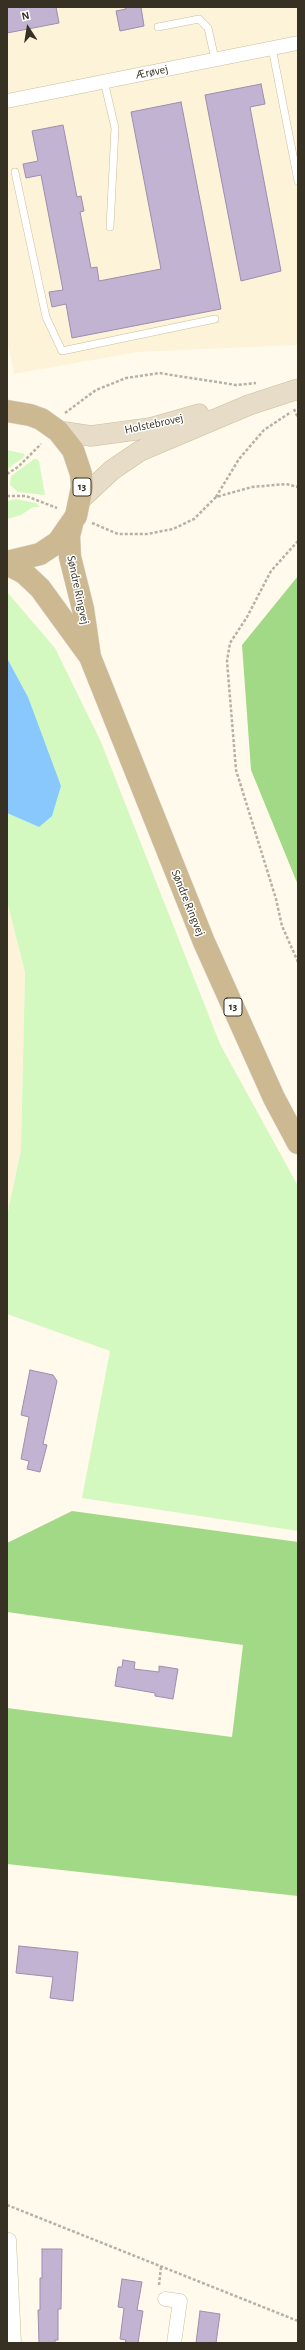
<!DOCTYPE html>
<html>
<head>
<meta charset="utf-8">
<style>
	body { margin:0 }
	#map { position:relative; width:305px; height:2350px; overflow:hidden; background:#fffaec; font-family:"Alegreya Sans",sans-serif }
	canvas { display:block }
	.frame { position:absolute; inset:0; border:8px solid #363123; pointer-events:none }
	.north { position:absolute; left:8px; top:8px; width:40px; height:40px; -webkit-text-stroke:3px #fff; paint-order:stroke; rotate:348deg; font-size:11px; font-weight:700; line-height:16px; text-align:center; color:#363123 }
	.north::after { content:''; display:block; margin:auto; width:14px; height:18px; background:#363123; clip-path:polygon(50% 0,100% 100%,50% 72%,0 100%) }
</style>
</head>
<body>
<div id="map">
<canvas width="305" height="2350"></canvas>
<div class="frame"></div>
<div class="north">N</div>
</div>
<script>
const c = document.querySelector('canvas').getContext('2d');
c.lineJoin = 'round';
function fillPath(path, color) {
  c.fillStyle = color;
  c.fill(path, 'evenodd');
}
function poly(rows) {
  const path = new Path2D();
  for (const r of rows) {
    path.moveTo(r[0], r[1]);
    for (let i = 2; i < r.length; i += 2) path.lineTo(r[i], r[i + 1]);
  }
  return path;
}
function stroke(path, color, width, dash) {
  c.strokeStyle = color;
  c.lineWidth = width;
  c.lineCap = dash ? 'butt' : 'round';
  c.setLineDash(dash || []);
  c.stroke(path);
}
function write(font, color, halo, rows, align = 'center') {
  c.font = font + ' "Alegreya Sans",sans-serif';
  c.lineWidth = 3;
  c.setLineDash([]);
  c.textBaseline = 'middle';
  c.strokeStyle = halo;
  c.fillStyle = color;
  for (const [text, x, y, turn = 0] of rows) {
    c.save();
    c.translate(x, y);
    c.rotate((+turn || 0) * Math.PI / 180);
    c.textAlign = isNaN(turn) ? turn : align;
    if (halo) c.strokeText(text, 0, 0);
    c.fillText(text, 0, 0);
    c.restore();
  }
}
fillPath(poly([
	[7,7,298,7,298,345,137,352,14,374,7,339],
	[7,901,25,972,21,1150,7,1216]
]), '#fcf3d9');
fillPath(poly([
	[7,450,25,454,23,458,7,469],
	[34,459,37,459,39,461,45,495,18,492,10,485,11,476],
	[16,499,36,503,40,507,33,507,21,515,7,519,7,501],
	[7,592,55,648,101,742,220,1044,298,1186,298,1531,82,1498,110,1351,7,1314,7,1216,21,1150,25,972,7,901,7,813,39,827,28,697,7,658]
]), '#d3f9c1');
fillPath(poly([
	[298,576,298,885,251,770,242,645],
	[72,1511,298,1542,298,1896,7,1864,7,1708,232,1737,243,1645,7,1612,7,1543]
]), '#a2d987');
fillPath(poly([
	[7,658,28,697,61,786,52,816,39,827,7,813]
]), '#89c8fd');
const building = poly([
	[7,7,56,7,59,23,7,33,7,7],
	[125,7,141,7,144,26,120,31,116,11,126,9,125,7],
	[261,84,265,104,250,107,281,271,241,281,205,95,261,84],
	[181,102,221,309,72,338,66,304,52,307,49,292,63,290,41,175,26,178,23,164,38,161,32,131,63,125,77,197,81,196,84,211,80,212,91,268,97,267,99,281,161,269,131,112,181,102],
	[30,1370,53,1375,57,1381,43,1444,47,1445,40,1472,27,1469,29,1461,21,1459,29,1417,21,1415,30,1370],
	[123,1660,135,1662,134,1669,159,1672,159,1666,178,1669,173,1699,155,1696,155,1693,115,1686,118,1667,122,1667,123,1660],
	[19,1946,78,1952,73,2001,50,1998,53,1977,16,1973,19,1946],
	[42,2249,62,2249,61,2309,58,2309,58,2340,55,2340,55,2343,39,2343,38,2310,40,2310,40,2278,42,2278,42,2249],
	[122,2279,142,2282,137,2310,143,2311,138,2343,125,2343,126,2340,120,2339,124,2308,118,2307,122,2279],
	[200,2311,220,2314,216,2343,196,2343,200,2311]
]);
fillPath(building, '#c3b3d3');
stroke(building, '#9e8ead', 1);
const lane = poly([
	[158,27,199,19,208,28,215,59],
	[272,48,298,181],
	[104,81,115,128,110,227],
	[15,172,46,317,62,351,215,319]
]);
const street = poly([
	[7,101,298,43],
	[9,2240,14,2343],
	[165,2299,180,2301,174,2343]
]);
const secondary = poly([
	[58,431,91,436,150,428,199,414],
	[81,499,112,470,140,451,249,405,298,389]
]);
const primary = poly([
	[7,411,30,415,41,419,58,431,73,450,81,474,82,487,76,516,58,542,40,554,7,562],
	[72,524,69,536,70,557,83,609,90,657,204,942,274,1098,298,1143],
	[7,564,24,573,40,588,88,654]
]);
stroke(lane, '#cbbe9c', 8);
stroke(street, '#cbbe9c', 15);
stroke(secondary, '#cbbe9c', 21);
stroke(primary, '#dbdad7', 23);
stroke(poly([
	[294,409,298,418],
	[65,413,96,390,126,378,159,373,236,385,256,383],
	[7,474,18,467,41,444],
	[7,496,26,496,57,508],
	[216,497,239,459,264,430,291,412],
	[92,523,118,534,147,534,173,529,194,519,216,497,252,487,286,484,298,487],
	[298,541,271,571,247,617,230,643,227,661,236,770,276,899,282,926,298,962],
	[7,2205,298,2321],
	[159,2285,161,2267]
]), '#b6b1a3', 2.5, [3, 2]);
stroke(lane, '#fff', 7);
stroke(street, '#fff', 14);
stroke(secondary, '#e6dcc8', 20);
stroke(primary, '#ccb992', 22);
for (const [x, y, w] of [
	[82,487,18],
	[233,1007,18]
]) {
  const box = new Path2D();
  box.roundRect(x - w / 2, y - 9, w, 18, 3);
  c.fillStyle = '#fff';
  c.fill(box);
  stroke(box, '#363123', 1);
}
write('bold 11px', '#363123', null, [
	["13",82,487],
	["13",233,1007]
]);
write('12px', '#363123', '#fff', [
	["Ærøvej",152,72,-11],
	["Holstebrovej",154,424,-12],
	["Søndre Ringvej",78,590,78],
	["Søndre Ringvej",188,903,68]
]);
</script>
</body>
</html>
